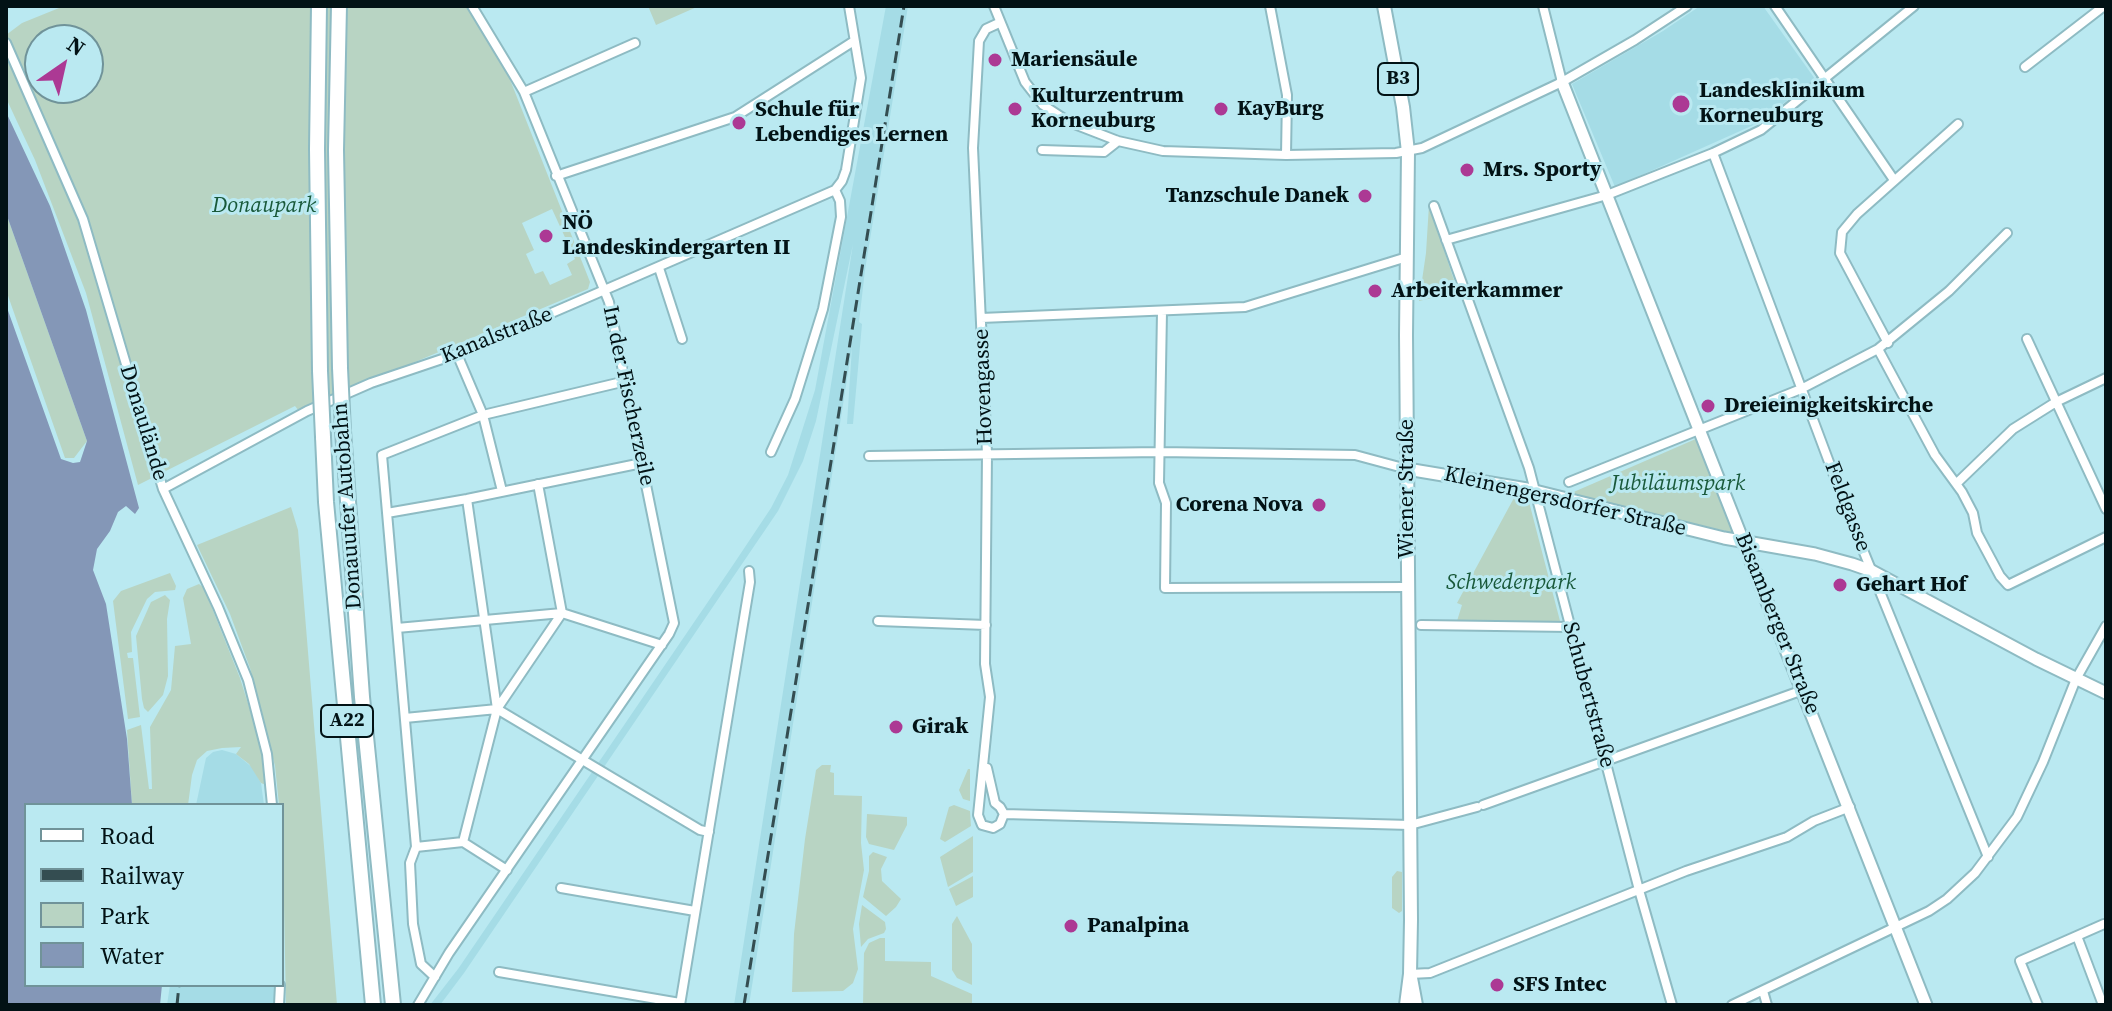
<!DOCTYPE html>
<html>
<head>
<meta charset="utf-8">
<style>
	body { margin:0 }
	#map { position:relative; width:2112px; height:1011px; overflow:hidden; background:#bae9f1; font-family:"Source Serif 4",serif }
	canvas { display:block }
	.frame { position:absolute; inset:0; border:8px solid #021215; pointer-events:none }
	.legend { position:absolute; left:24px; top:803px; width:260px; height:184px; box-sizing:border-box; background:#bae9f1; border:2px solid #709399; margin:0; padding:10px 14px; list-style:none; font-size:24px; color:#021215 }
	.legend li { display:flex; align-items:center; gap:16px; height:40px }
	.legend b { width:40px; border:2px solid #709399 }
	.north { position:absolute; left:24px; top:24px; width:80px; height:80px; box-sizing:border-box; background:#bae9f1; border:2px solid #709399; border-radius:50%; rotate:34deg; font-size:22px; font-weight:700; line-height:32px; text-align:center; color:#021215 }
	.north::after { content:''; display:block; margin:auto; width:28px; height:36px; background:#ac3994; clip-path:polygon(50% 0,100% 100%,50% 72%,0 100%) }
</style>
</head>
<body>
<div id="map">
<canvas width="2112" height="1011"></canvas>
<div class="frame"></div>
<ul class="legend">
<li><b style="height:10px;background:#fff"></b>Road</li>
<li><b style="height:10px;background:#344d51"></b>Railway</li>
<li><b style="height:22px;background:#b8d4c3"></b>Park</li>
<li><b style="height:22px;background:#8497b7"></b>Water</li>
</ul>
<div class="north">N</div>
</div>
<script>
const c = document.querySelector('canvas').getContext('2d');
c.lineJoin = 'round';
function fillPath(path, color) {
  c.fillStyle = color;
  c.fill(path, 'evenodd');
}
function poly(rows) {
  const path = new Path2D();
  for (const r of rows) {
    path.moveTo(r[0], r[1]);
    for (let i = 2; i < r.length; i += 2) path.lineTo(r[i], r[i + 1]);
  }
  return path;
}
function stroke(path, color, width, dash) {
  c.strokeStyle = color;
  c.lineWidth = width;
  c.lineCap = dash ? 'butt' : 'round';
  c.setLineDash(dash || []);
  c.stroke(path);
}
function write(font, color, halo, rows, align = 'center') {
  c.font = font + ' "Source Serif 4",serif';
  c.lineWidth = 6;
  c.setLineDash([]);
  c.textBaseline = 'middle';
  c.strokeStyle = halo;
  c.fillStyle = color;
  for (const [text, x, y, turn = 0] of rows) {
    c.save();
    c.translate(x, y);
    c.rotate((+turn || 0) * Math.PI / 180);
    c.textAlign = isNaN(turn) ? turn : align;
    if (halo) c.strokeText(text, 0, 0);
    c.fillText(text, 0, 0);
    c.restore();
  }
}
fillPath(poly([
	[886,6,908,6,865,270,859,322,862,324,853,424,847,424,852,347,749,1005,734,1005,853,244,816,421,803,461,778,511,464,973,440,1005,430,1005,458,969,733,565,771,508,788,475,815,390],
	[1700,6,1763,6,1815,79,1758,123,1615,187,1572,84,1663,31],
	[222,750,236,754,253,768,261,783,264,805,196,805,206,758,213,752],
	[170,985,274,985,275,1005,167,1005]
]), '#a5dce6');
fillPath(poly([
	[64,6,467,6,509,77,590,282,588,289,299,411,295,406,138,485,86,293,35,160,6,98,6,35,22,23],
	[40,40,88,40,88,88,40,88],
	[552,209,575,259,567,264,572,275,550,285,543,271,535,274,526,254,534,250,522,223],
	[648,6,699,6,656,25],
	[1429,205,1458,292,1419,301,1426,253],
	[6,213,87,441,74,458,65,458,6,290],
	[1698,438,1734,533,1569,494],
	[1515,496,1528,498,1560,621,1457,621,1462,605,1457,603],
	[291,507,298,530,337,1005,286,1005,282,805,279,805,275,766,250,668,230,614,197,545],
	[170,573,176,586,175,590,155,592,147,599,131,632,132,652,127,653,128,658,133,658,140,717,128,719,113,601,121,591],
	[199,584,204,588,240,678,262,748,266,785,261,783,249,764,236,754,241,747,222,748,207,751,197,760,192,775,188,805,132,805,127,730,141,725,149,789,152,789,150,727,171,690,175,646,191,644,183,598,187,589],
	[165,595,170,600,167,619,168,676,163,695,148,712,144,708,142,699,136,636,151,602],
	[822,765,831,765,830,772,834,773,834,795,862,796,861,843,864,870,853,929,858,969,853,983,843,991,792,992,794,934,805,839,816,770],
	[968,769,970,769,970,801,963,799,959,790],
	[954,805,970,811,971,826,945,842,940,839,949,807],
	[867,814,907,817,907,825,894,850,869,844,866,837],
	[973,836,973,872,948,887,940,857],
	[873,852,887,857,881,869,882,881,901,899,896,907,886,916,863,897,869,871,869,856],
	[1397,871,1402,872,1402,911,1399,913,1392,908,1392,877],
	[973,876,973,897,956,906,949,889],
	[862,905,885,922,886,929,884,933,868,939,861,947,859,924],
	[957,916,972,944,972,985,957,978,952,970,952,924],
	[880,938,885,938,885,961,931,962,931,976,972,994,972,1005,863,1005,864,953,869,943]
]), '#b8d4c3');
fillPath(poly([
	[6,112,50,206,86,310,139,508,135,514,126,506,118,512,110,531,97,549,93,570,106,604,127,739,132,805,26,805,26,985,162,985,160,1005,6,1005,6,305,61,459,73,463,80,462,87,441,6,213]
]), '#8497b7');
const street = poly([
	[994,6,1025,82,1043,105,1069,122,1118,141,1163,151,1286,155,1396,153,1422,148,1562,82,1635,40,1687,6],
	[1270,6,1287,95,1286,155],
	[1543,6,1562,82],
	[1775,6,1894,180],
	[999,23,986,29,979,41,973,148,987,454,985,664,990,697,978,815,982,825,993,828,1000,824,1004,814],
	[6,43,83,219,163,489,218,607,248,680,267,754,272,805],
	[2025,67,2104,6],
	[524,92,635,43],
	[1042,150,1104,152,1118,141],
	[1713,153,1850,518,1988,857],
	[556,176,735,117,854,41],
	[1434,206,1529,468,1639,890,1672,1005],
	[1446,240,1607,195,1713,153,1761,130,1914,6],
	[659,268,682,339],
	[1162,312,1159,483,1166,503,1165,588,1407,587],
	[981,318,1245,307,1407,257],
	[2027,339,2106,509],
	[1888,343,1840,253,1842,232,1857,214,1958,124],
	[1878,349,1935,455,1962,492,1973,513,1977,533,2000,576,2008,585,2106,537],
	[457,354,483,415,502,491],
	[771,452,795,399,823,309,841,217,840,201,835,190],
	[869,456,1160,452,1355,455,1407,469],
	[1569,482,1801,389,1878,349,1949,291,2007,233],
	[1957,483,2013,429,2056,402,2106,378],
	[163,489,307,411,371,383,457,354,835,190,842,181,846,170,861,78,849,6],
	[387,513,467,499,642,463],
	[878,621,986,625],
	[1421,625,1571,627],
	[397,628,562,613,662,645],
	[497,709,562,613,538,484],
	[405,718,497,709,700,830,709,832],
	[987,768,995,803,1000,807,1004,814],
	[1483,805,1803,690],
	[1004,814,1410,825,1477,807],
	[463,842,497,709,467,499],
	[416,847,463,842,507,870],
	[561,888,695,911],
	[2077,936,2103,1005],
	[499,972,680,1003],
	[1410,974,1430,973,1686,871,1787,837,1814,821,1850,807],
	[435,977,421,964,413,924,410,863,416,847,382,455,483,415,626,381],
	[1763,991,1767,1005],
	[279,1005,280,985],
	[418,1005,449,953,669,634,674,623,609,302,524,92,472,6],
	[680,1005,750,582,749,571],
	[1732,1005,1929,911,1947,899,1975,873,2017,817,2043,762,2076,679,2106,626],
	[2038,1005,2020,961,2104,924]
]);
const secondary = poly([
	[1562,82,1926,1005],
	[1407,469,1527,489,1724,538,1815,554,1852,564,1872,571,2036,659,2106,693]
]);
const primary = poly([
	[1384,6,1403,107,1408,152,1406,335,1411,920,1410,974,1406,1005],
	[1411,978,1416,1005]
]);
const highway = poly([
	[319,6,317,149,320,371],
	[339,6,336,150,340,368],
	[343,431,362,697,393,1005],
	[323,437,326,502,373,1005]
]);
stroke(street, '#8ebbc3', 12);
stroke(secondary, '#8ebbc3', 15);
stroke(primary, '#8ebbc3', 16);
stroke(highway, '#8ebbc3', 18);
stroke(street, '#fff', 8);
stroke(secondary, '#fff', 11);
stroke(primary, '#fff', 12);
stroke(highway, '#fff', 14);
stroke(poly([
	[177,1005,179,985],
	[744,1005,904,6]
]), '#344d51', 3, [12, 6]);
const highwayBridge = poly([
	[340,368,343,431],
	[320,371,323,437]
]);
stroke(highwayBridge, '#8ebbc3', 18, []);
stroke(highwayBridge, '#fff', 14);
for (const [x, y, r, color] of [
	[995,60,8,"#ac3994"],
	[1681,104,10,"#ac3994"],
	[1015,109,8,"#ac3994"],
	[1221,109,8,"#ac3994"],
	[739,123,8,"#ac3994"],
	[1467,170,8,"#ac3994"],
	[1365,196,8,"#ac3994"],
	[546,236,8,"#ac3994"],
	[1375,291,8,"#ac3994"],
	[1708,406,8,"#ac3994"],
	[1319,505,8,"#ac3994"],
	[1840,585,8,"#ac3994"],
	[896,727,8,"#ac3994"],
	[1071,926,8,"#ac3994"],
	[1497,985,8,"#ac3994"]
]) {
  const dot = new Path2D();
  dot.arc(x, y, r, 0, 2 * Math.PI);
  c.fillStyle = color;
  c.fill(dot);
  stroke(dot, '#bae9f1', 3);
}
for (const [x, y, w] of [
	[1398,79,40],
	[347,721,52]
]) {
  const box = new Path2D();
  box.roundRect(x - w / 2, y - 16, w, 32, 6);
  c.fillStyle = '#bae9f1';
  c.fill(box);
  stroke(box, '#021215', 2);
}
write('bold 20px', '#021215', null, [
	["B3",1398,79],
	["A22",347,721]
]);
write('bold 22px', '#021215', '#bae9f1', [
	["Mariensäule",1011,60],
	["Landesklinikum",1699,91],
	["Korneuburg",1699,116],
	["Kulturzentrum",1031,96],
	["Korneuburg",1031,121],
	["KayBurg",1237,109],
	["Schule für",755,110],
	["Lebendiges Lernen",755,135],
	["Mrs. Sporty",1483,170],
	["Tanzschule Danek",1349,196,"right"],
	["NÖ",562,223],
	["Landeskindergarten II",562,248],
	["Arbeiterkammer",1391,291],
	["Dreieinigkeitskirche",1724,406],
	["Corena Nova",1303,505,"right"],
	["Gehart Hof",1856,585],
	["Girak",912,727],
	["Panalpina",1087,926],
	["SFS Intec",1513,985]
], 'left');
write('italic 22px', '#19593a', '#bae9f1', [
	["Donaupark",264,206],
	["Jubiläumspark",1678,484],
	["Schwedenpark",1511,583]
]);
write('22px', '#021215', '#bae9f1', [
	["Kanalstraße",497,336,-22],
	["Hovengasse",984,387,-92],
	["In der Fischerzeile",628,396,78],
	["Donaulände",143,423,73],
	["Wiener Straße",1407,489,-90],
	["Kleinengersdorfer Straße",1565,502,13],
	["Donauufer Autobahn",348,506,-94],
	["Feldgasse",1847,507,69],
	["Bisamberger Straße",1777,624,68],
	["Schubertstraße",1588,695,75]
]);
</script>
</body>
</html>
